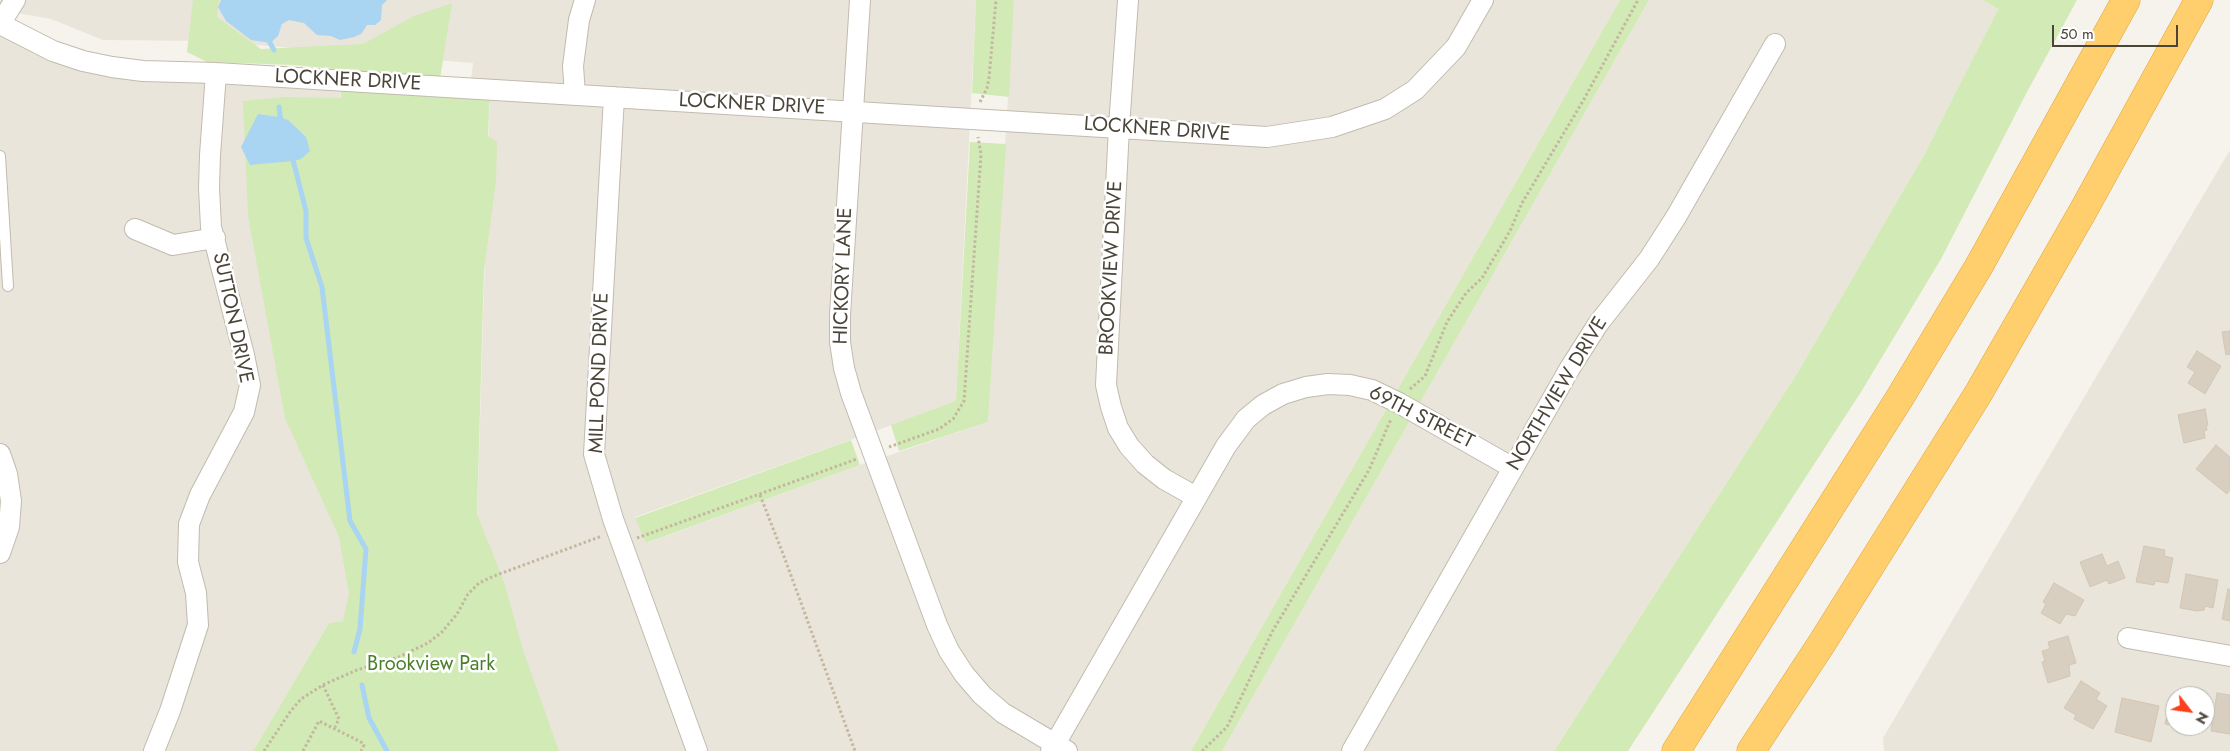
<!DOCTYPE html>
<html>
<head>
<meta charset="utf-8">
<style>
	body { margin:0 }
	#map { position:relative; width:2230px; height:751px; overflow:hidden; background:#f6f3ec; font-family:Jost,sans-serif }
	canvas { display:block }
	.north { position:absolute; left:2165px; top:686px; width:50px; height:50px; box-sizing:border-box; background:#fff; border:1px solid #b7b4b0; border-radius:50%; rotate:120deg; font-size:14px; font-weight:700; line-height:20px; text-align:center; color:#4b4439 }
	.north::after { content:''; display:block; margin:auto; width:18px; height:22px; background:#fc3f1d; clip-path:polygon(50% 0,100% 100%,50% 72%,0 100%) }
	.scale { position:absolute; left:2052px; top:25px; width:126px; height:22px; box-sizing:border-box; border:2px solid #4b4439; border-top:0; padding-left:6px; font-size:15px; line-height:18px; white-space:nowrap; color:#4b4439; -webkit-text-stroke:4px #fff; paint-order:stroke }
</style>
</head>
<body>
<div id="map">
<canvas width="2230" height="751"></canvas>
<div class="north">N</div>
<div class="scale">50 m</div>
</div>
<script>
const c = document.querySelector('canvas').getContext('2d');
c.lineJoin = 'round';
function fillPath(path, color) {
  c.fillStyle = color;
  c.fill(path, 'evenodd');
}
function poly(rows) {
  const path = new Path2D();
  for (const r of rows) {
    path.moveTo(r[0], r[1]);
    for (let i = 2; i < r.length; i += 2) path.lineTo(r[i], r[i + 1]);
  }
  return path;
}
function stroke(path, color, width, dash) {
  c.strokeStyle = color;
  c.lineWidth = width;
  c.lineCap = dash ? 'butt' : 'round';
  c.setLineDash(dash || []);
  c.stroke(path);
}
function write(font, color, halo, rows, align = 'center') {
  c.font = font + ' Jost,sans-serif';
  c.lineWidth = 5;
  c.setLineDash([]);
  c.textBaseline = 'middle';
  c.strokeStyle = halo;
  c.fillStyle = color;
  for (const [text, x, y, turn = 0] of rows) {
    c.save();
    c.translate(x, y);
    c.rotate((+turn || 0) * Math.PI / 180);
    c.textAlign = isNaN(turn) ? turn : align;
    if (halo) c.strokeText(text, 0, 0);
    c.fillText(text, 0, 0);
    c.restore();
  }
}
fillPath(poly([
	[0,0,976,0,956,402,635,517,647,543,860,465,988,422,1014,0,1620,0,1191,751,556,751,477,523,490,90,470,88,473,63,208,41,103,40,51,19,0,10],
	[1649,0,1983,0,1998,9,1924,155,1798,372,1554,751,1222,751],
	[0,24,83,61,340,81,358,619,329,623,253,751,0,751],
	[2230,150,2230,751,1884,751,1883,738],
	[2175,696,2205,696,2205,726,2175,726]
]), '#eae5da');
fillPath(poly([
	[193,0,219,0,217,17,261,49,363,44,414,16,452,3,440,79,293,65,207,62,187,52],
	[976,0,1014,0,1009,97,972,93],
	[1620,0,1649,0,1222,751,1191,751],
	[1983,0,2077,0,2027,92,1941,259,1861,392,1628,751,1554,751,1798,372,1924,155,1998,9],
	[340,81,490,90,488,136,497,142,496,181,484,270,477,514,504,582,523,650,559,751,253,751,329,623,343,621,349,594,339,537,285,418,248,216,243,101,284,97,341,98],
	[970,142,1006,144,988,422,899,451,891,425,956,401],
	[851,440,860,465,646,543,635,518]
]), '#d2eab5');
fillPath(poly([
	[221,0,387,0,382,5,381,20,375,25,367,25,361,34,354,37,340,40,331,36,317,35,304,23,289,20,282,24,278,36,270,43,251,40,226,21,218,7],
	[258,114,279,117,288,120,306,137,310,151,301,159,293,161,250,165,241,147]
]), '#a9d4f2');
stroke(poly([
	[270,37,270,43,274,50],
	[279,107,281,122],
	[292,156,306,211,306,238,322,287,350,521,366,549,360,629,354,652],
	[362,685,369,718,387,751]
]), '#a9d4f2', 5);
const building = poly([
	[2230,331,2230,354,2226,355,2222,332,2230,331],
	[2197,351,2221,366,2205,394,2188,383,2195,372,2187,367,2197,351],
	[2205,409,2208,425,2206,426,2207,430,2204,431,2205,438,2184,443,2178,415,2205,409],
	[2216,445,2230,457,2230,490,2227,494,2196,469,2216,445],
	[2144,546,2165,550,2164,556,2173,558,2168,583,2155,581,2154,585,2136,582,2144,546],
	[2102,554,2107,566,2118,561,2125,578,2109,584,2107,580,2090,587,2080,562,2102,554],
	[2186,574,2218,580,2213,608,2205,606,2204,610,2197,611,2180,608,2186,574],
	[2054,583,2084,600,2075,616,2066,614,2060,624,2041,613,2046,604,2043,602,2054,583],
	[2228,589,2230,590,2230,621,2222,619,2228,589],
	[2068,636,2076,663,2069,665,2070,676,2048,683,2042,662,2045,661,2042,651,2050,649,2048,642,2068,636],
	[2081,681,2100,693,2096,699,2107,706,2093,729,2074,719,2076,715,2064,708,2081,681],
	[2217,693,2230,695,2230,734,2211,731,2217,693],
	[2171,695,2176,696,2175,726,2186,726,2186,728,2165,724,2171,695],
	[2122,698,2159,706,2151,742,2115,732,2122,698]
]);
fillPath(building, '#d8cfc1');
stroke(building, '#d3c7b4', 1);
const service = poly([
	[0,156,8,286]
]);
const minor = poly([
	[860,0,840,315,840,342,844,368,851,393,937,625,949,651,964,674,982,695,1003,713,1067,751],
	[1128,0,1119,127,1106,385,1111,407,1118,428,1129,446,1145,464,1164,479,1196,497],
	[0,24,53,51,83,61,112,67,143,71,216,73,1267,137,1332,127,1385,109,1415,90,1456,47,1483,0],
	[0,24,15,0],
	[575,95,573,66,579,20,585,0],
	[614,97,594,454,613,519,697,751],
	[135,229,173,245,215,238],
	[0,454,7,474,11,501,9,527,0,553],
	[2128,638,2230,656],
	[154,751,170,711,198,625,196,593,188,562,189,524,200,495,244,412,250,385,244,355,211,227,209,188,210,155,216,73],
	[1051,751,1226,446,1246,419,1263,405,1283,394,1306,387,1328,384,1350,385,1372,390,1399,403,1513,468],
	[1352,751,1570,368,1598,324,1649,259,1676,217,1775,44]
]);
const motorway = poly([
	[1676,751,1899,399,1979,266,2126,0],
	[1751,751,1822,643,1978,394,2083,211,2199,0]
]);
stroke(service, '#c2bbae', 12);
stroke(minor, '#c2bbae', 22);
stroke(motorway, '#e0a43c', 29);
stroke(poly([
	[980,102,987,88,989,78,996,0],
	[1410,389,1425,376,1447,322,1466,293,1482,278,1510,231,1522,203,1583,101,1638,0],
	[889,447,939,429,953,419,964,401,981,154,978,137],
	[760,495,785,559,855,751],
	[637,538,857,459],
	[323,685,339,719,335,727],
	[264,751,290,712,301,699,323,685,357,670,399,657,428,643,442,632,457,614,468,594,479,583,494,576,602,536],
	[303,751,319,721,361,742,364,745,361,751],
	[1202,751,1227,727,1272,632,1369,470,1391,419]
]), '#c4b79f', 3, [2.5, 2.5]);
stroke(service, '#fff', 10);
stroke(minor, '#fff', 20);
stroke(motorway, '#ffcf6e', 28);
write('20px', '#4b4439', '#fff', [
	["LOCKNER DRIVE",348,81,3],
	["LOCKNER DRIVE",752,105,3],
	["LOCKNER DRIVE",1157,130,4],
	["BROOKVIEW DRIVE",1112,268,-87],
	["HICKORY LANE",844,276,-88],
	["SUTTON DRIVE",232,318,78],
	["MILL POND DRIVE",600,373,-88],
	["NORTHVIEW DRIVE",1558,394,-59],
	["69TH STREET",1421,418,27]
]);
write('20px', '#4a7f2a', '#fff', [
	["Brookview Park",431,665]
]);
</script>
</body>
</html>
